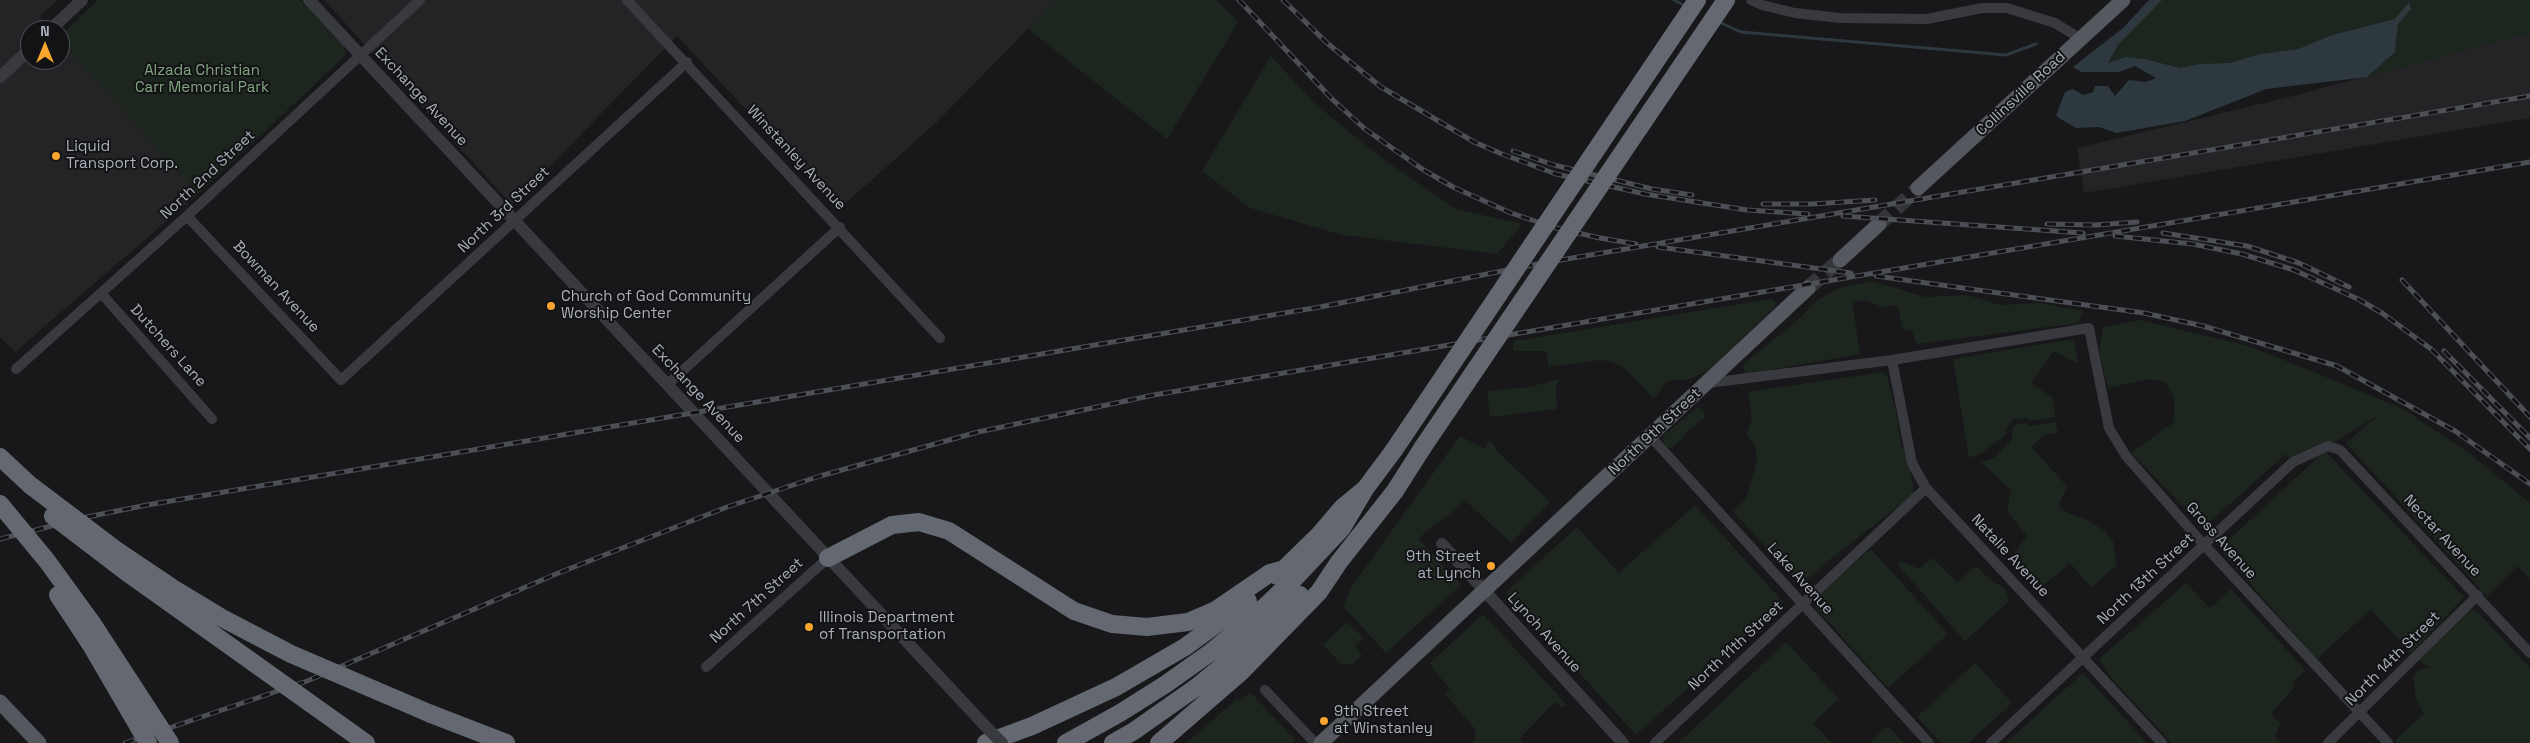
<!DOCTYPE html>
<html>
<head>
<meta charset="utf-8">
<style>
	body { margin:0 }
	#map { position:relative; width:2530px; height:743px; overflow:hidden; background:#18181a; font-family:"Space Grotesk",sans-serif }
	canvas { display:block }
	.north { position:absolute; left:20px; top:20px; width:50px; height:50px; box-sizing:border-box; background:#131315; border:1px solid #4f5257; border-radius:50%; rotate:0deg; font-size:14px; font-weight:700; line-height:20px; text-align:center; color:#aab0bb }
	.north::after { content:''; display:block; margin:auto; width:18px; height:22px; background:#faa530; clip-path:polygon(50% 0,100% 100%,50% 72%,0 100%) }
</style>
</head>
<body>
<div id="map">
<canvas width="2530" height="743"></canvas>
<div class="north">N</div>
</div>
<script>
const c = document.querySelector('canvas').getContext('2d');
c.lineJoin = 'round';
function fillPath(path, color) {
  c.fillStyle = color;
  c.fill(path, 'evenodd');
}
function poly(rows) {
  const path = new Path2D();
  for (const r of rows) {
    path.moveTo(r[0], r[1]);
    for (let i = 2; i < r.length; i += 2) path.lineTo(r[i], r[i + 1]);
  }
  return path;
}
function stroke(path, color, width, dash) {
  c.strokeStyle = color;
  c.lineWidth = width;
  c.lineCap = dash ? 'butt' : 'round';
  c.setLineDash(dash || []);
  c.stroke(path);
}
function write(font, color, halo, rows, align = 'center') {
  c.font = font + ' "Space Grotesk",sans-serif';
  c.lineWidth = 4;
  c.setLineDash([]);
  c.textBaseline = 'middle';
  c.strokeStyle = halo;
  c.fillStyle = color;
  for (const [text, x, y, turn = 0] of rows) {
    c.save();
    c.translate(x, y);
    c.rotate((+turn || 0) * Math.PI / 180);
    c.textAlign = isNaN(turn) ? turn : align;
    if (halo) c.strokeText(text, 0, 0);
    c.fillText(text, 0, 0);
    c.restore();
  }
}
fillPath(poly([
	[0,0,58,0,40,16,52,30,30,30,30,60,60,60,60,40,198,194,15,352,0,337],
	[324,0,1056,0,937,122,839,209,677,36,512,205],
	[2530,32,2530,118,2084,193,2077,148,2297,95]
]), '#242427');
fillPath(poly([
	[98,0,300,0,344,46,346,55,198,194,60,40,60,36],
	[1056,0,1217,0,1238,22,1167,139,1028,29],
	[2162,0,2530,0,2530,33,2367,77,2395,52,2398,24,2411,9,2408,3,2395,19,2332,35,2298,49,2260,54,2230,63,2199,64,2181,68,2145,59,2108,63,2118,45],
	[1271,56,1314,103,1383,159,1456,209,1522,224,1497,254,1343,235,1250,208,1202,171],
	[1872,281,1925,297,1968,295,2000,305,2040,303,2083,311,2078,323,1917,344,1912,331,1903,329,1897,305,1882,307,1866,300,1854,302,1853,307,1860,354,1746,374,1742,365,1798,320,1816,301,1839,288],
	[1772,299,1776,302,1775,307,1709,370,1690,379,1667,381,1654,399,1627,370,1613,362,1600,360,1548,367,1546,351,1513,351,1514,341],
	[2140,320,2248,346,2309,370,2403,409,2469,453,2530,503,2530,579,2517,566,2487,596,2346,443,2378,415,2328,446,2293,462,2286,454,2204,527,2131,453,2174,422,2174,396,2165,382,2149,379,2108,388,2099,351,2103,327],
	[2074,339,2078,364,2054,351,2031,383,2053,398,2055,417,2030,421,2026,418,2014,419,2006,428,2006,435,1980,454,1969,458,1953,359],
	[1883,372,1887,376,1896,413,1901,444,1910,466,1914,494,1828,561,1801,585,1733,512,1746,499,1757,460,1755,446,1747,434,1752,419,1748,392],
	[1559,379,1556,388,1557,409,1490,417,1487,391,1530,387],
	[1696,408,1700,408,1705,412,1704,418,1686,432,1685,436,1671,448,1667,447,1662,440,1663,436],
	[2055,422,2058,433,2046,434,2031,447,2067,486,2059,505,2064,511,2089,521,2105,531,2113,541,2117,565,2091,587,2070,563,2037,591,2016,568,2015,553,2027,536,2007,511,2011,490,1981,462,1994,458,2012,439,2012,429,2017,424,2025,423,2030,426],
	[1460,436,1485,449,1488,441,1492,442,1497,451,1550,502,1511,543,1465,500,1454,511,1425,532,1419,539,1461,585,1386,653,1344,607,1350,589],
	[2325,451,2464,597,2411,653,2371,609,2317,659,2224,554,2222,546],
	[1695,505,1783,602,1636,735,1506,592,1577,527,1619,573],
	[1871,549,1948,634,1888,688,1816,608,1814,599],
	[1933,558,1957,583,1976,566,1993,582,2005,588,2009,601,1965,641,1897,564,1902,561,1919,569],
	[2186,583,2210,608,2231,589,2305,670,2294,681,2293,689,2271,713,2280,724,2275,737,2281,743,2172,743,2114,681,2099,659],
	[2469,608,2476,610,2530,668,2530,743,2398,743,2395,740,2424,714,2416,698,2413,676,2420,669,2429,668,2418,659],
	[1481,616,1485,616,1566,704,1562,708,1555,702,1519,739,1523,743,1473,743,1476,730,1445,694,1450,689,1431,666,1430,663],
	[1347,622,1364,638,1355,647,1362,655,1353,664,1342,665,1323,645],
	[1786,642,1839,699,1813,723,1832,743,1678,743],
	[1975,663,2012,703,1968,743,1941,743,1917,717],
	[2083,673,2147,743,2006,743],
	[1250,692,1296,740,1292,743,1186,743,1237,699,1240,701],
	[1888,726,1904,743,1869,743]
]), '#1d261e');
fillPath(poly([
	[2149,0,2162,0,2118,45,2108,63,2126,57,2145,59,2180,68,2199,64,2230,63,2260,54,2298,49,2332,35,2395,19,2409,2,2411,9,2398,24,2395,52,2367,77,2266,89,2185,121,2116,133,2099,127,2076,128,2056,116,2065,92,2073,89,2083,95,2093,92,2095,86,2108,86,2115,96,2129,80,2146,82,2156,78,2135,66,2119,72,2081,72,2073,67,2123,28]
]), '#2d393f');
stroke(poly([
	[1674,0,1687,7],
	[1717,21,1741,32,2006,55,2036,44]
]), '#2d393f', 3);
stroke(poly([
	[1879,224,1918,188],
	[1808,288,1840,260]
]), '#35363a', 15, [15, 8]);
stroke(poly([
	[627,0,940,338],
	[1751,0,1762,5,1795,13,1840,18,1927,19,1982,8,2007,8,2055,23,2081,39],
	[187,216,341,380,687,62],
	[101,293,212,419],
	[1892,360,1912,463,1926,488,2162,743],
	[16,369,187,216,420,0],
	[1708,383,1892,360,2089,328,2109,428,2126,456,2205,546,2388,743],
	[668,384,840,227],
	[1650,436,1929,743],
	[706,667,828,558],
	[1265,690,1315,743],
	[1655,743,1926,488],
	[1991,743,2293,462,2328,446,2340,450,2530,653],
	[2328,743,2478,595]
]), '#393a3f', 10);
stroke(poly([
	[309,0,989,730],
	[50,30,82,0],
	[0,77,30,49],
	[1442,544,1623,743]
]), '#393a3f', 12);
stroke(poly([
	[1918,188,2123,0],
	[1840,260,1879,224],
	[0,702,39,743],
	[1321,743,1808,288]
]), '#55585f', 15);
stroke(poly([
	[828,558,892,525,919,522,949,531,1074,611,1112,624,1147,627,1188,622,1216,610,1270,573,1285,569],
	[1277,576,1318,536,1342,508,1365,489],
	[431,714,506,743],
	[986,743,1032,726,1116,687,1185,647,1248,601],
	[1066,743,1120,713,1166,684,1211,652,1254,617,1294,579,1342,528,1365,489,1394,450],
	[1113,743,1134,731,1198,686,1254,640,1300,595],
	[1159,743,1241,672,1319,592,1339,562,1395,491,1423,447]
]), '#646971', 18);
const rail = poly([
	[1239,0,1332,99,1365,129,1422,169,1453,187,1511,213,1556,228,1600,238,1636,244],
	[1283,0,1327,43,1381,87,1474,142,1502,154,1556,174,1645,194,1747,210,1808,214],
	[1513,151,1554,165,1652,189,1692,195],
	[1763,204,1812,204,1875,200],
	[1843,216,2083,233],
	[2047,224,2096,225,2137,222],
	[2163,233,2247,246,2299,263,2349,287],
	[2115,236,2193,244,2242,254,2294,270,2358,299,2382,313,2431,349,2530,449],
	[1658,247,1851,273],
	[1876,276,2144,313,2203,326,2337,366,2455,431,2530,484],
	[2402,280,2530,417],
	[2444,351,2530,438],
	[0,539,87,517,147,505,1320,307,1543,263,2530,96],
	[125,743,307,681,556,574,727,507,820,476,978,432,1154,395,2530,162]
]);
stroke(rail, '#4c4f55', 5);
stroke(rail, '#131315', 3, [9]);
stroke(poly([
	[989,730,1002,743]
]), '#393a3f', 12);
stroke(poly([
	[1423,447,1726,0],
	[1394,450,1697,0],
	[0,457,30,485,116,550,174,589,222,618,291,654,431,714],
	[0,504,47,561,92,623,170,743],
	[53,516,129,574,366,743],
	[58,595,91,645,148,743]
]), '#646971', 18);
for (const [x, y, r, color] of [
	[56,156,5,"#faa530"],
	[551,306,5,"#faa530"],
	[1491,566,5,"#faa530"],
	[809,627,5,"#faa530"],
	[1324,721,5,"#faa530"]
]) {
  const dot = new Path2D();
  dot.arc(x, y, r, 0, 2 * Math.PI);
  c.fillStyle = color;
  c.fill(dot);
  stroke(dot, '#131315', 2);
}
write('15px', '#81a680', '#131315', [
	["Alzada Christian",202,71],
	["Carr Memorial Park",202,88]
]);
write('15px', '#aab0bb', '#131315', [
	["Collinsville Road",2021,94,-43],
	["Exchange Avenue",421,97,47],
	["Winstanley Avenue",796,158,47],
	["North 2nd Street",208,175,-43],
	["North 3rd Street",504,210,-43],
	["Bowman Avenue",276,287,47],
	["Dutchers Lane",168,346,48],
	["Exchange Avenue",698,394,47],
	["North 9th Street",1655,432,-43],
	["Nectar Avenue",2442,536,47],
	["Gross Avenue",2221,541,48],
	["Natalie Avenue",2010,556,47],
	["Lake Avenue",1800,579,48],
	["North 13th Street",2146,579,-43],
	["North 7th Street",757,601,-42],
	["Lynch Avenue",1544,633,48],
	["North 11th Street",1736,646,-43],
	["North 14th Street",2393,659,-45]
]);
write('15px', '#aab0bb', '#131315', [
	["Liquid",66,147],
	["Transport Corp.",66,164],
	["Church of God Community",561,297],
	["Worship Center",561,314],
	["9th Street",1481,557,"right"],
	["at Lynch",1481,574,"right"],
	["Illinois Department",819,618],
	["of Transportation",819,635],
	["9th Street",1334,712],
	["at Winstanley",1334,729]
], 'left');
</script>
</body>
</html>
